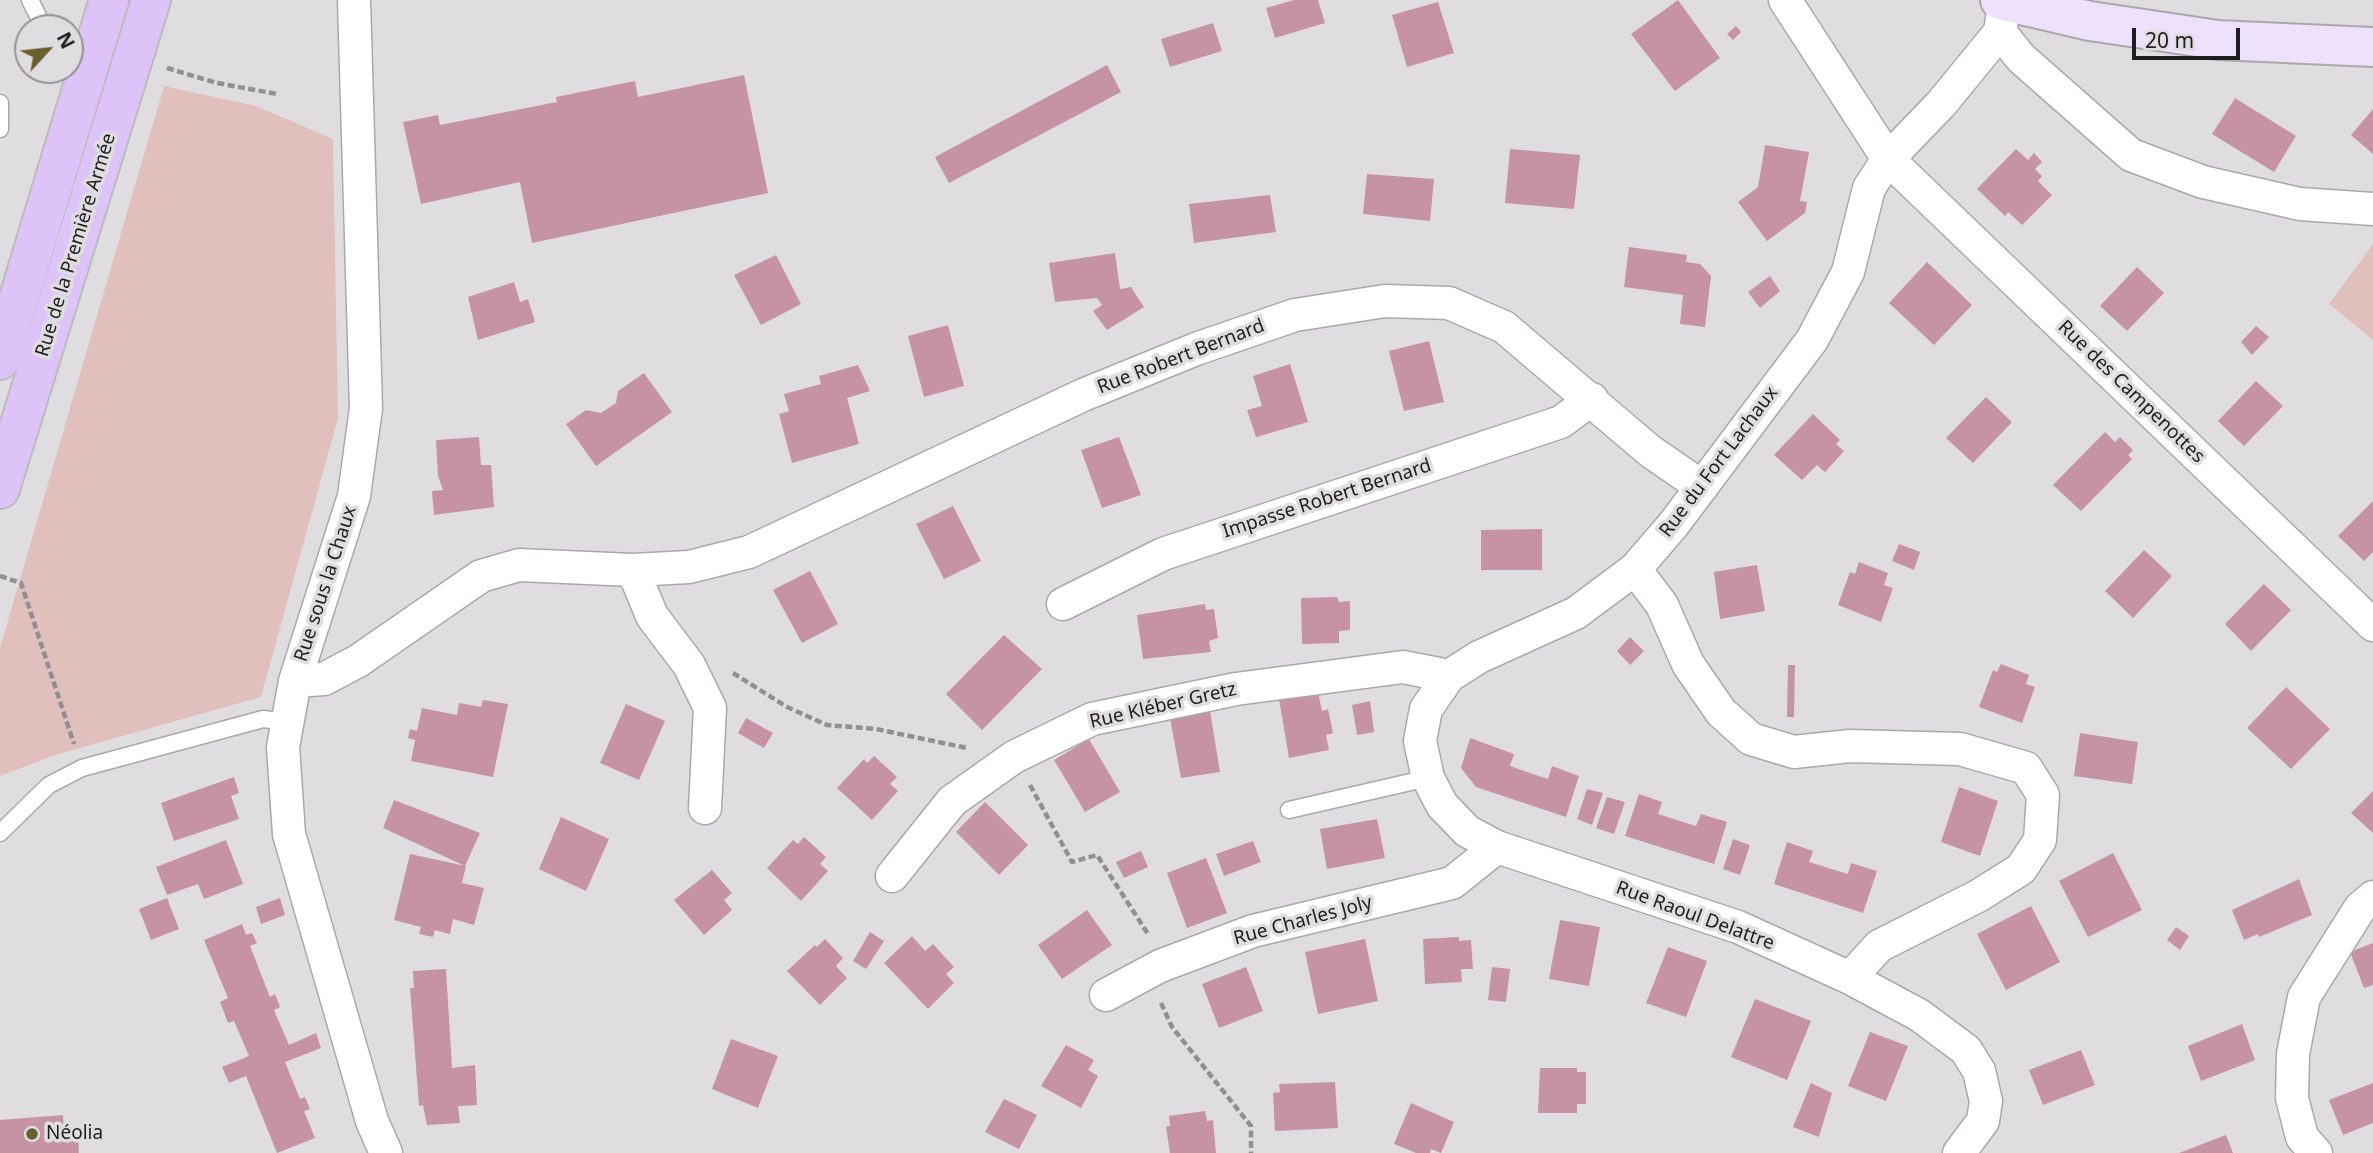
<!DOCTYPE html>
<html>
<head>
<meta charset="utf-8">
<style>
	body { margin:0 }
	#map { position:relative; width:2373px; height:1153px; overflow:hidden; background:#e0dde0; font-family:"Noto Sans",sans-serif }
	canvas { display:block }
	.north { position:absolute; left:14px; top:14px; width:70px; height:70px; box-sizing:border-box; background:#e0dde0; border:2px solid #939192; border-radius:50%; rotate:63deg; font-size:19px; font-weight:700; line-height:28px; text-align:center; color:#1f1e1e }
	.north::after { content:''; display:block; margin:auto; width:24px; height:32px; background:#695f2c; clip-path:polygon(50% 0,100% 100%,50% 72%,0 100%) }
	.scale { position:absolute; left:2132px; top:28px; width:108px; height:32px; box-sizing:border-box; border:4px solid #1f1e1e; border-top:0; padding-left:9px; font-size:21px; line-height:24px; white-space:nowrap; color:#1f1e1e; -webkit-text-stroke:5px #e0dde0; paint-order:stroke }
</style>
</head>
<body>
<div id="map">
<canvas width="2373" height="1153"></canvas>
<div class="north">N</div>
<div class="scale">20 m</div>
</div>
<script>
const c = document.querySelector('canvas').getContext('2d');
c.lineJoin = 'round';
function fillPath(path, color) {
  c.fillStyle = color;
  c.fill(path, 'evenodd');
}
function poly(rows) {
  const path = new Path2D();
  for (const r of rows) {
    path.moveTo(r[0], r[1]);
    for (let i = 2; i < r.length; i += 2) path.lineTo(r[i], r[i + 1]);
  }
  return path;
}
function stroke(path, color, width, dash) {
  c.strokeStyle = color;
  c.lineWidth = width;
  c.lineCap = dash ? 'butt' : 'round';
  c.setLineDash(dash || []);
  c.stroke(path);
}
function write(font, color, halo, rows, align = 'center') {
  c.font = font + ' "Noto Sans",sans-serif';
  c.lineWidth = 7;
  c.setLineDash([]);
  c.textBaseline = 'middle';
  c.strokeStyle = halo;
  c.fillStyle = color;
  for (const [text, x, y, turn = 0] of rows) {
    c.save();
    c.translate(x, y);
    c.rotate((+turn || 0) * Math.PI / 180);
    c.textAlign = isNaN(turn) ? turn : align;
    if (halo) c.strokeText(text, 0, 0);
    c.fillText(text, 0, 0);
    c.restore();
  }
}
fillPath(poly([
	[164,86,256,106,333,139,338,418,261,697,55,755,0,776,0,648],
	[2373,244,2373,340,2329,304]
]), '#e1bfbc');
fillPath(poly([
	[1294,0,1318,0,1325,23,1275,38,1266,8],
	[1678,0,1720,58,1675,91,1631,34],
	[1438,2,1454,53,1407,67,1392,15],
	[1213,23,1222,51,1170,67,1161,39],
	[1736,26,1741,32,1733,40,1727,34],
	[1107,65,1121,92,949,183,935,157],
	[744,75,768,193,532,243,520,182,421,204,403,122,438,115,440,125,557,102,556,97,635,81,638,97],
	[2235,98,2296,136,2274,172,2212,134],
	[2373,109,2373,154,2351,135],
	[1765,145,1809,152,1800,201,1807,202,1805,213,1767,241,1738,202,1758,187],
	[1510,149,1580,155,1574,209,1505,203],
	[2016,149,2028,160,2034,153,2042,162,2035,169,2042,176,2038,181,2052,195,2022,225,2008,212,2005,216,1977,189],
	[1367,174,1434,179,1430,221,1363,214],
	[1270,195,1276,232,1194,243,1189,204],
	[1629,247,1687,255,1686,262,1700,264,1711,276,1705,327,1680,324,1683,295,1624,287],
	[1115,253,1120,289,1131,287,1144,307,1107,330,1093,311,1102,305,1097,298,1055,302,1049,263],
	[776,255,801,304,761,325,734,275],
	[1927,262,1972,305,1934,345,1889,303],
	[2137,267,2164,293,2127,331,2100,306],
	[1770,276,1780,291,1760,308,1748,292],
	[514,282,520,302,528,299,535,322,478,340,468,297],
	[948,325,964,386,924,397,908,336],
	[2256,326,2269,337,2252,355,2241,342],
	[1429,341,1444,402,1404,411,1389,351],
	[1290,364,1308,422,1256,437,1247,410,1262,406,1253,376],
	[858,365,870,391,847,398,859,444,792,463,779,414,789,411,784,394,821,384,819,376],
	[644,373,672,412,596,466,566,424,586,410,601,413,616,403,618,391],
	[2256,381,2283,406,2244,446,2218,421],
	[1986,397,2012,422,1973,463,1946,438],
	[1813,414,1840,440,1836,444,1844,451,1825,472,1817,465,1802,480,1774,455],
	[2105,432,2115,442,2120,437,2133,450,2128,455,2132,459,2081,511,2053,485],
	[479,437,481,465,491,465,494,507,434,515,432,491,443,490,438,476,436,440],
	[1119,437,1141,495,1102,508,1081,450],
	[2373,501,2373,552,2364,561,2338,536],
	[953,506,981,561,944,579,916,524],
	[1542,529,1542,570,1481,570,1481,530],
	[1899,544,1920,552,1914,570,1892,561],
	[2144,550,2172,576,2133,618,2105,591],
	[1859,562,1888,573,1884,585,1893,588,1881,622,1838,605,1850,572,1855,574],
	[1757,565,1765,611,1720,619,1714,572],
	[810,571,838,624,802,643,773,590],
	[2264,584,2291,610,2251,651,2225,624],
	[1337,597,1339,602,1350,601,1350,630,1339,631,1339,643,1302,644,1301,598],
	[1205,604,1206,610,1214,609,1218,638,1209,641,1211,652,1143,659,1137,615],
	[1004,635,1042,669,982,730,946,694],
	[1630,637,1644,651,1630,665,1617,651],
	[2001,664,2029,675,2026,684,2035,687,2022,723,1979,707,1993,670,1997,672],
	[1788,665,1795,665,1794,717,1787,717],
	[2286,687,2330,729,2291,769,2247,728],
	[1318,692,1322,711,1328,709,1333,733,1326,735,1329,750,1289,758,1279,699],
	[483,700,508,704,493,777,411,761,415,740,408,738,410,729,417,731,422,708,457,715,459,703,481,707],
	[1370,701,1374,732,1357,735,1352,705],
	[626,704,665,721,639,780,600,763],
	[1210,711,1220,772,1181,778,1170,718],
	[746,718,773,733,764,748,738,733],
	[2080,733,2138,742,2132,784,2074,776],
	[1470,738,1514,754,1510,766,1530,773,1548,779,1552,766,1579,776,1566,817,1476,787,1461,768],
	[1089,739,1120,792,1085,812,1054,760],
	[874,756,897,777,890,784,898,791,872,820,837,788,864,759,867,763],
	[234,777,239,793,231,796,239,819,174,841,161,803],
	[1959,787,1998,801,1980,856,1941,842],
	[1587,789,1603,793,1592,825,1577,819],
	[2373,791,2373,833,2351,813],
	[1639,794,1662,802,1658,814,1696,826,1701,814,1727,822,1714,864,1625,836],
	[1607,797,1625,802,1614,834,1596,828],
	[394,800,480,833,465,866,383,828],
	[985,802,1028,845,999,875,956,832],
	[561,817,609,839,586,891,539,869],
	[1377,819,1385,858,1327,869,1320,829],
	[804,837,826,857,820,864,828,871,801,901,767,868,793,840,798,844],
	[1733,839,1750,845,1740,875,1723,869],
	[226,840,243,884,204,899,198,884,167,895,156,867],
	[1253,841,1261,862,1224,876,1216,854],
	[1787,842,1813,851,1809,862,1848,874,1851,863,1877,871,1863,913,1774,884],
	[1141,851,1148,867,1124,878,1116,862],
	[2113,853,2142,910,2088,937,2059,881],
	[410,854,466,866,462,883,484,888,474,925,453,919,450,934,435,930,433,937,419,934,421,927,394,920],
	[1206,858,1227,913,1187,928,1167,873],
	[712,870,732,893,724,900,732,910,704,935,674,900],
	[2299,879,2312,915,2259,937,2258,934,2244,940,2232,910],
	[167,898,179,929,151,940,139,909],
	[280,898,285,915,261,924,256,907],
	[2031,906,2060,962,2006,990,1977,934],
	[1087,910,1112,945,1062,979,1038,945],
	[1560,920,1600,927,1589,986,1549,979],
	[242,924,246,935,252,933,257,943,250,946,270,997,275,994,280,1007,274,1010,289,1045,316,1033,321,1048,285,1062,300,1099,305,1097,310,1109,304,1111,315,1138,277,1153,246,1076,229,1083,222,1067,249,1056,234,1021,228,1023,220,1002,228,998,204,940],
	[2176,927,2189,936,2180,950,2167,940],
	[870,932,884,941,866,969,853,961],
	[912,936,925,951,933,944,954,967,946,974,954,983,928,1009,884,963],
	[1459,937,1459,941,1471,940,1473,969,1461,969,1462,982,1425,984,1423,939],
	[825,939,843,958,836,966,847,978,820,1005,787,971,815,945,817,947],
	[1365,939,1378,1001,1318,1014,1305,952],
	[2373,943,2373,985,2364,988,2350,952],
	[1668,947,1707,961,1686,1017,1646,1003],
	[1246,967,1263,1011,1219,1028,1202,984],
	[1492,967,1510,969,1506,1002,1488,1000],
	[446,969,452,1068,475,1065,477,1105,458,1106,460,1123,427,1125,423,1105,419,1106,410,988,414,988,413,971],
	[1755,999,1811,1021,1787,1080,1731,1057],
	[2242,1024,2255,1060,2201,1081,2188,1046],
	[1870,1032,1908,1046,1886,1101,1848,1086],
	[731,1039,778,1056,758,1108,712,1089],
	[1066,1045,1094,1060,1088,1070,1098,1076,1081,1108,1041,1086],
	[2081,1050,2095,1085,2043,1105,2029,1070],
	[1540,1068,1577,1068,1577,1072,1586,1072,1586,1104,1577,1104,1577,1113,1538,1113],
	[1335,1082,1338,1128,1275,1131,1273,1093,1280,1092,1279,1084],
	[1811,1083,1832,1093,1819,1137,1793,1127],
	[2373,1083,2373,1123,2343,1135,2329,1100],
	[1004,1099,1037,1115,1019,1149,985,1132],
	[1411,1103,1454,1122,1441,1153,1431,1149,1430,1153,1416,1153,1394,1144],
	[1205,1111,1207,1121,1213,1120,1216,1153,1170,1153,1166,1127,1170,1126,1169,1116],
	[63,1115,64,1134,78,1133,79,1153,0,1153,0,1120],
	[2226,1135,2233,1153,2179,1153]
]), '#c593a4');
const lane = poly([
	[30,0,44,28],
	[0,103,0,129],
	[1289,810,1428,778],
	[0,833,49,785,82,768,263,719,288,722]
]);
const street = poly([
	[354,0,366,408,354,496,295,681,283,747,289,834,372,1121,386,1153],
	[1785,0,1888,159,1941,104,2000,32,2003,11],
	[2000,32,2021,58,2131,155,2203,182,2300,204,2373,209],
	[1635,569,1662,605,1688,664,1721,712,1751,739,1794,752,1850,746,1960,749,2026,768,2043,795,2040,840,2021,869,1978,896,1879,946,1850,978],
	[633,570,652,616,689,665,710,708,705,808],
	[1063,604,1163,554,1561,422,1592,399],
	[295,681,324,679,358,661,481,576,519,565,633,570,689,567,749,552,1083,395,1196,349,1295,315,1385,301,1449,303,1504,327,1650,451,1702,487],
	[892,876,952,801,1014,757,1092,719,1236,689,1403,667,1449,676],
	[1106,995,1160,966,1253,931,1452,883,1497,847],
	[1959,1153,1983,1121,1986,1101,1979,1071,1966,1050,1919,1015,1850,978,1738,927,1497,847,1467,831,1442,805,1428,778,1420,741,1426,709,1449,676,1479,657,1576,613,1635,569,1673,525,1812,340,1848,272,1869,188,1888,159,2373,625],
	[2316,1153,2302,1137,2292,1098,2293,1054,2304,997,2360,908,2373,897]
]);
const secondary = poly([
	[2000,0,2090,21,2218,40,2373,47]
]);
const primary = poly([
	[0,360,109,0],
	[0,489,151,0]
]);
stroke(lane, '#aba8aa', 19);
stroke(street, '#aba8aa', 35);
stroke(secondary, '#aba8aa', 42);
stroke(primary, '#bcbcbc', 42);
stroke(poly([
	[167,68,217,83,277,94],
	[0,576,21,583,74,744],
	[733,673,787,707,827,725,876,729,967,748],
	[1030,785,1072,862,1097,855,1148,934],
	[1161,1003,1172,1027,1251,1126,1251,1153]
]), '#918f91', 4.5, [7, 3.5]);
stroke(lane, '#fff', 16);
stroke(street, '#fff', 32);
stroke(secondary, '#eee1fc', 38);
stroke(primary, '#ddc3f8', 38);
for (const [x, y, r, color] of [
	[32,1134,7,"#695f2c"]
]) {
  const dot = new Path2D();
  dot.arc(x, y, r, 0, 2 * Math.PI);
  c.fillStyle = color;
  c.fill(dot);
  stroke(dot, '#e0dde0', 2.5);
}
write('19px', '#1f1e1e', '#e0dde0', [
	["Rue de la Première Armée",76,245,-73],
	["Rue Robert Bernard",1181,357,-21],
	["Rue des Campenottes",2131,392,44],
	["Rue du Fort Lachaux",1719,462,-53],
	["Impasse Robert Bernard",1327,499,-18],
	["Rue sous la Chaux",326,584,-72],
	["Rue Kléber Gretz",1163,706,-13],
	["Rue Raoul Delattre",1695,916,20],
	["Rue Charles Joly",1303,921,-15]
]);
write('19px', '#1f1e1e', '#e0dde0', [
	["Néolia",46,1134]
], 'left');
</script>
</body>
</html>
